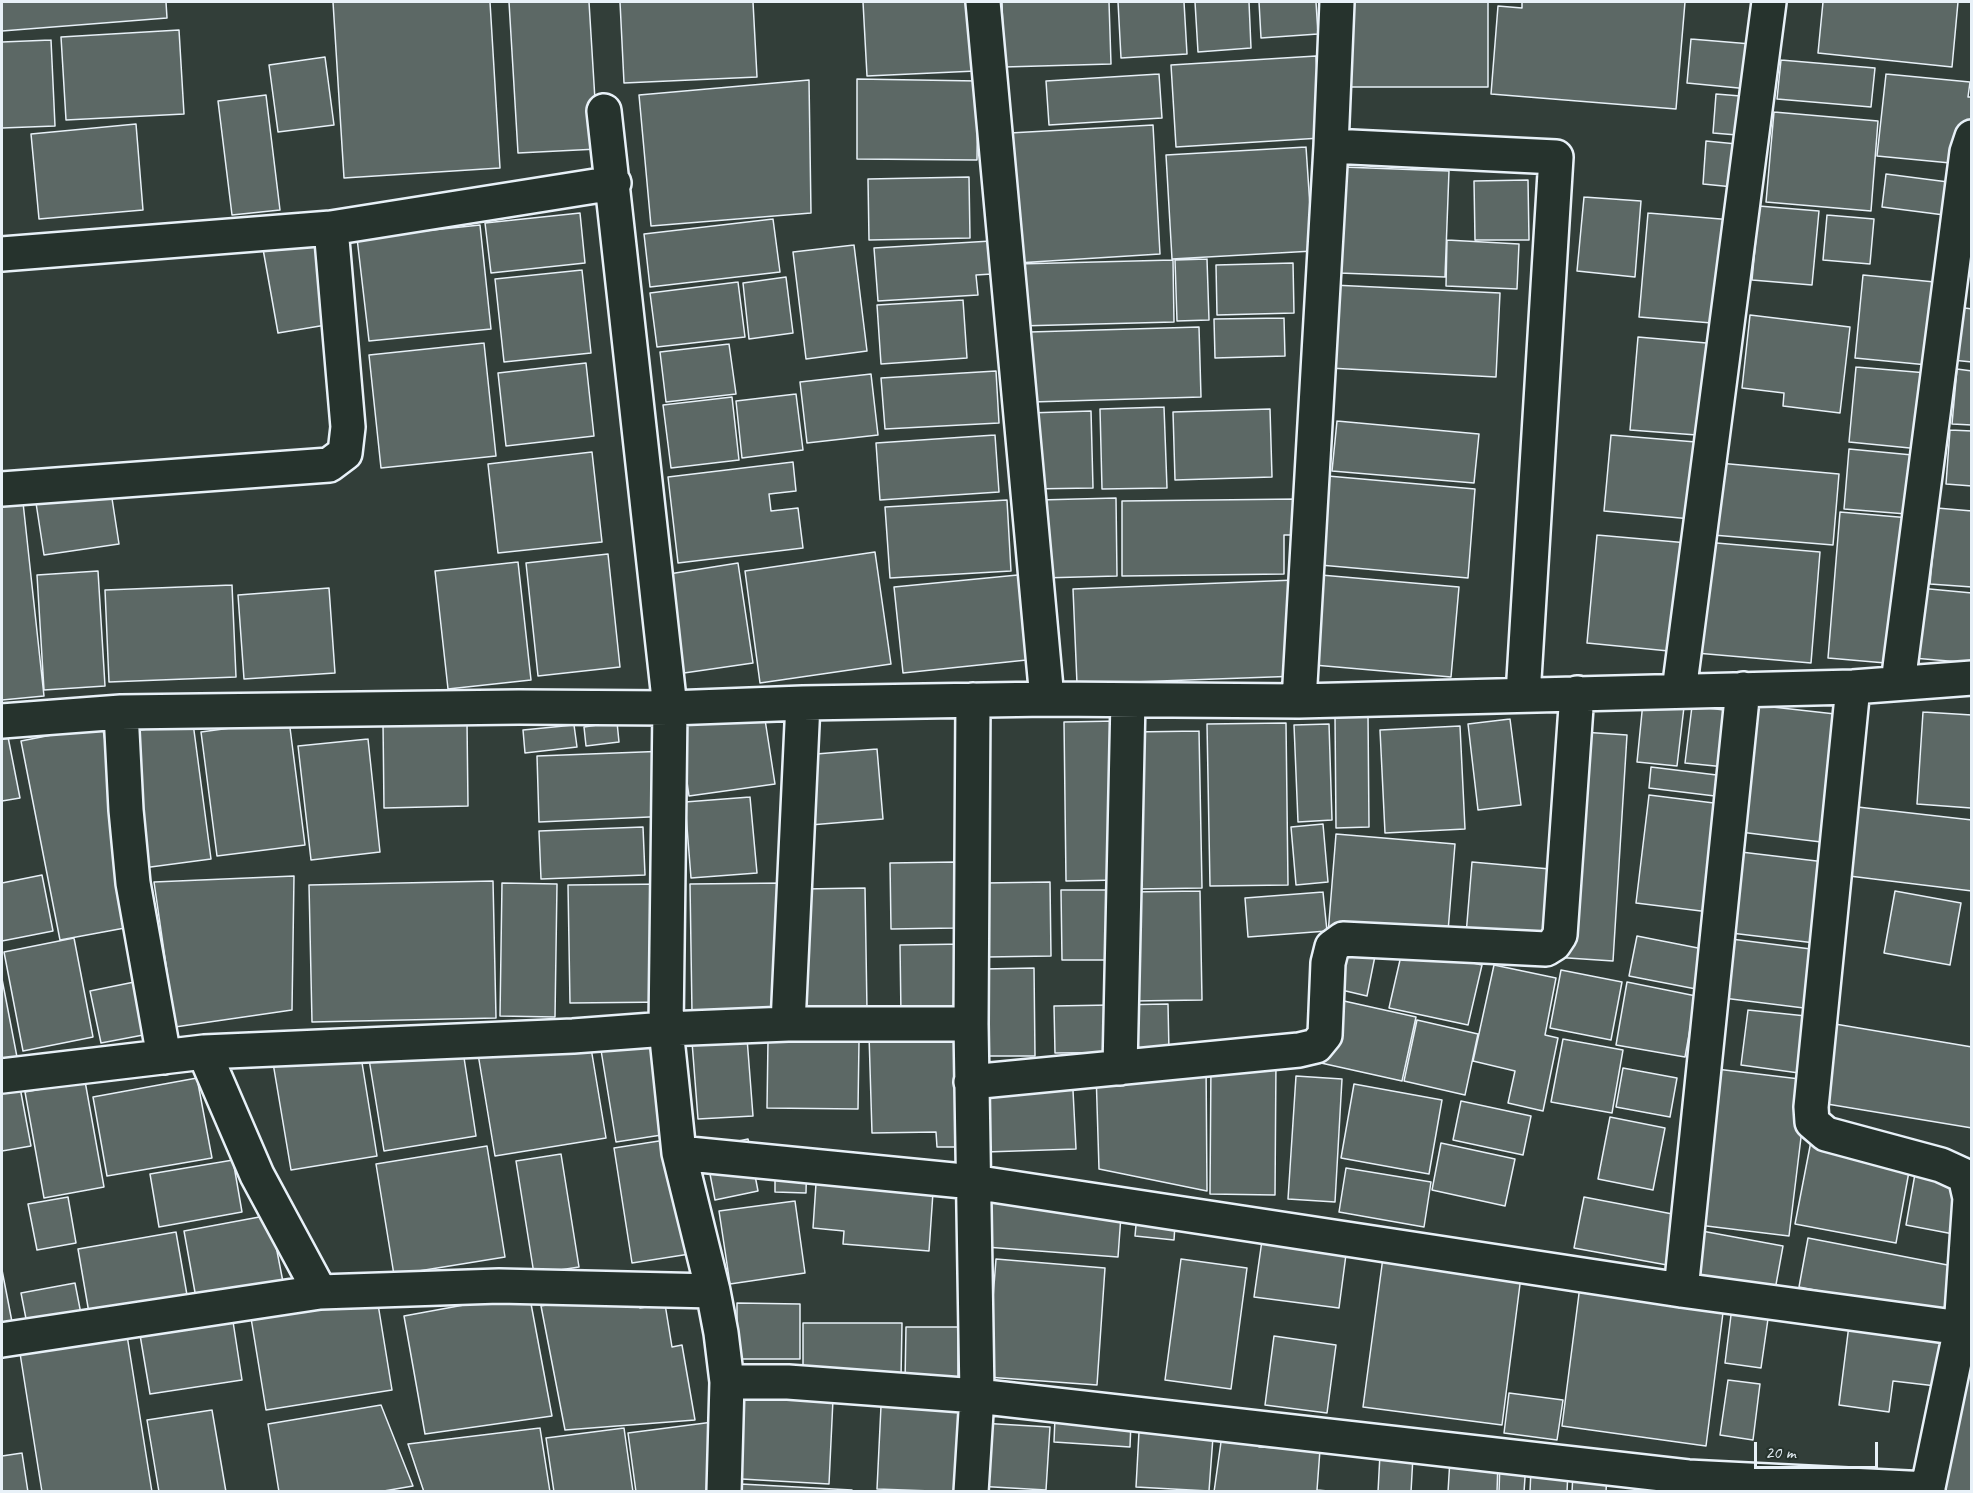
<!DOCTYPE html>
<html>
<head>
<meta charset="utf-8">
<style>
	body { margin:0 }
	#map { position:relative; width:1973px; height:1493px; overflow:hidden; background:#323e39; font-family:Caveat,sans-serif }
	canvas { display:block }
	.frame { position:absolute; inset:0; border:3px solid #e8f1f8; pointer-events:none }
	.scale { position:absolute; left:1754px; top:1442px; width:124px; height:27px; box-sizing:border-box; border:3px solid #e8f1f8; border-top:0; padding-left:8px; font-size:18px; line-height:21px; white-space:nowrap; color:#e8f1f8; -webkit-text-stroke:4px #26332d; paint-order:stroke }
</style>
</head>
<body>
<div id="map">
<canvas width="1973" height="1493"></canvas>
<div class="frame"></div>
<div class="scale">20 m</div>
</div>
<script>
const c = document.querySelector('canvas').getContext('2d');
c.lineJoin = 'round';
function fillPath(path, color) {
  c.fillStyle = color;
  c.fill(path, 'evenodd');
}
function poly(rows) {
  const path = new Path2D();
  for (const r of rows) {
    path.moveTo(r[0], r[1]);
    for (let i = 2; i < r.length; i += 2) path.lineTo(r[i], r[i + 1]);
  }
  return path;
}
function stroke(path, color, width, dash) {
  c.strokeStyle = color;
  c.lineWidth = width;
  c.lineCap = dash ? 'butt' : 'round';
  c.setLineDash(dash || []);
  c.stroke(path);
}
const building = poly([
	[2,2,166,2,167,18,2,31,2,2],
	[333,2,490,2,500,168,344,178,333,2],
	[509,2,589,2,598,149,518,153,509,2],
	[620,2,753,2,757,77,624,83,620,2],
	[863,2,973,2,976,71,867,76,863,2],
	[1002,2,1109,2,1111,64,1004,67,1002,2],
	[1118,2,1184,2,1187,54,1121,58,1118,2],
	[1195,2,1249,2,1251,48,1198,52,1195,2],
	[1259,2,1316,2,1318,34,1261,38,1259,2],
	[1340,2,1488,2,1488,87,1339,87,1340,2],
	[1522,2,1685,2,1676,109,1491,94,1498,6,1522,8,1522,2],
	[1823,2,1958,2,1952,67,1818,53,1823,2],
	[179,30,184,114,66,120,61,37,179,30],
	[1691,39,1763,45,1759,90,1687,83,1691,39],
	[51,40,55,126,2,128,2,42,51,40],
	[1316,56,1321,138,1176,147,1171,65,1316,56],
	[325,57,334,125,278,132,269,65,325,57],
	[1781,60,1875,68,1871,107,1777,99,1781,60],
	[1159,74,1162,118,1049,125,1046,81,1159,74],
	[1886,74,1970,82,1968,97,1972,97,1972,126,1961,164,1877,156,1886,74],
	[857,79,978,81,977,160,857,159,857,79],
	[809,80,811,213,651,226,639,95,809,80],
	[1716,94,1765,98,1761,137,1713,133,1716,94],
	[266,95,280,210,232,215,218,101,266,95],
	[1774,112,1878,121,1871,211,1766,202,1774,112],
	[136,124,143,210,39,219,31,134,136,124],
	[1153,125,1160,254,1017,263,1010,133,1153,125],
	[1706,141,1747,145,1743,188,1703,184,1706,141],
	[1306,147,1313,251,1172,259,1166,155,1306,147],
	[1343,167,1449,171,1445,277,1339,273,1343,167],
	[1886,174,1956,183,1952,216,1882,207,1886,174],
	[969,177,970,238,869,240,868,179,969,177],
	[1528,180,1529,240,1475,240,1474,181,1528,180],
	[1584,197,1641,201,1635,277,1577,271,1584,197],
	[1759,206,1819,211,1812,285,1752,280,1759,206],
	[580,213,585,263,491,273,485,223,580,213],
	[1648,213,1733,220,1724,324,1639,317,1648,213],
	[1827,215,1874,219,1870,264,1823,260,1827,215],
	[773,219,780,272,650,287,644,234,773,219],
	[480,225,491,329,369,341,357,238,480,225],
	[317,239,332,324,278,333,263,249,317,239],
	[1447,240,1519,244,1517,289,1446,286,1447,240],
	[991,241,992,274,976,275,978,295,878,301,874,248,991,241],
	[854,245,867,351,806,359,793,252,854,245],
	[1207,259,1209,320,1177,321,1175,260,1207,259],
	[1173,260,1174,322,1019,326,1017,264,1173,260],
	[1293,263,1294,313,1217,315,1216,265,1293,263],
	[582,270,591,353,504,362,495,279,582,270],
	[1863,275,1945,283,1938,366,1855,358,1863,275],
	[786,277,793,333,749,339,743,283,786,277],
	[738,282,745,337,657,347,650,293,738,282],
	[1333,285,1500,293,1496,377,1329,368,1333,285],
	[963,300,967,358,881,364,877,305,963,300],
	[1958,307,1972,309,1972,362,1952,360,1958,307],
	[1750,315,1850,327,1840,413,1783,406,1784,393,1742,388,1750,315],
	[1284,318,1285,356,1215,358,1214,319,1284,318],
	[1199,327,1201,397,1032,402,1030,332,1199,327],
	[1638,337,1718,344,1710,436,1630,430,1638,337],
	[484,343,496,456,381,468,369,355,484,343],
	[729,344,736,394,666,402,660,352,729,344],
	[586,363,594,436,506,446,498,373,586,363],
	[1856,367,1927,373,1920,449,1849,442,1856,367],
	[1957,369,1972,371,1972,425,1952,424,1957,369],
	[996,371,999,423,885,429,881,378,996,371],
	[871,374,878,435,807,443,800,382,871,374],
	[796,394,803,450,742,458,736,401,796,394],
	[732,397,739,460,671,468,663,405,732,397],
	[1164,407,1167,488,1102,489,1100,409,1164,407],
	[1270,409,1272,477,1175,480,1173,412,1270,409],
	[1091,411,1093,488,1029,489,1028,413,1091,411],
	[1337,421,1479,434,1474,483,1332,471,1337,421],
	[1950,430,1972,431,1972,486,1946,484,1950,430],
	[995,435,999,492,880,500,876,443,995,435],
	[1611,435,1708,443,1702,520,1604,511,1611,435],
	[1849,449,1923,456,1919,515,1844,509,1849,449],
	[592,452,602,542,498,553,488,464,592,452],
	[793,462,796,491,769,494,771,511,798,508,803,548,678,563,668,477,793,462],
	[1719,463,1839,474,1833,545,1713,535,1719,463],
	[1328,476,1475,489,1468,578,1320,565,1328,476],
	[21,484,44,696,2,700,2,486,21,484],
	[111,492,119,544,44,555,36,503,111,492],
	[1116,498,1117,576,1042,578,1039,500,1116,498],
	[1298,499,1298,535,1284,535,1284,574,1122,576,1122,501,1298,499],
	[1007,500,1011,571,890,578,885,507,1007,500],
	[1937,508,1972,511,1972,587,1930,584,1937,508],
	[1840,512,1910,518,1897,664,1828,658,1840,512],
	[1597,535,1688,543,1679,652,1587,643,1597,535],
	[1705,542,1820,552,1811,663,1696,653,1705,542],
	[875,552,891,664,760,683,745,571,875,552],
	[608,554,620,667,538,676,526,563,608,554],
	[518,562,531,680,448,689,435,571,518,562],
	[738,563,753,663,684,673,669,574,738,563],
	[98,571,105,686,44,690,37,575,98,571],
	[1028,574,1036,659,903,673,894,587,1028,574],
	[1321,575,1459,587,1451,677,1314,665,1321,575],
	[1295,580,1299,676,1077,684,1073,589,1295,580],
	[232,585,236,677,109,682,105,590,232,585],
	[329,588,335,673,244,679,238,595,329,588],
	[1919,588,1972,593,1972,663,1913,658,1919,588],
	[1643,702,1684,707,1677,766,1637,762,1643,702],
	[1746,704,1835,714,1821,842,1732,831,1746,704],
	[1692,706,1732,711,1725,767,1685,763,1692,706],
	[1923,712,1972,715,1971,808,1917,804,1923,712],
	[764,713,775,784,689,796,679,725,764,713],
	[1368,715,1369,827,1336,828,1335,716,1368,715],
	[1510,719,1521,805,1478,810,1468,724,1510,719],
	[289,720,305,845,217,856,201,732,289,720],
	[1117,721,1119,880,1066,881,1064,722,1117,721],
	[467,722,468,806,384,808,383,723,467,722],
	[617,722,619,742,586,746,584,727,617,722],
	[193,723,211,859,143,868,125,732,193,723],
	[1286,723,1288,885,1210,886,1207,724,1286,723],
	[1329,724,1332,820,1298,822,1294,725,1329,724],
	[102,725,141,925,60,940,21,741,102,725],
	[574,725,577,747,525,753,523,730,574,725],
	[1460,726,1465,829,1385,833,1380,730,1460,726],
	[1199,731,1202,888,1136,889,1133,732,1199,731],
	[1567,731,1627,735,1613,961,1553,957,1567,731],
	[8,737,20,798,2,801,2,739,8,737],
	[368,739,380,852,311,860,298,746,368,739],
	[877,749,883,819,810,825,804,755,877,749],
	[668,751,671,816,539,822,537,756,668,751],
	[1651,767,1725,776,1723,797,1649,788,1651,767],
	[1649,795,1722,804,1709,912,1636,903,1649,795],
	[750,797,757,873,691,878,685,802,750,797],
	[1849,806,1972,820,1972,891,1841,875,1849,806],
	[1323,824,1328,882,1296,885,1291,827,1323,824],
	[643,827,645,875,541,879,539,831,643,827],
	[1336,834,1455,844,1447,944,1328,934,1336,834],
	[1724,850,1825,862,1815,943,1714,931,1724,850],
	[955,862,956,928,891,929,890,863,955,862],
	[1472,862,1550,869,1542,954,1465,947,1472,862],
	[42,875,53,931,2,941,2,883,42,875],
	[294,876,292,1010,175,1027,154,882,294,876],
	[493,881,496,1018,312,1022,309,885,493,881],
	[1050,882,1051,956,987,957,986,883,1050,882],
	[502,883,557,884,555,1017,500,1016,502,883],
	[785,883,787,1011,692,1013,690,884,785,883],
	[668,884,669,1002,570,1003,568,885,668,884],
	[865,888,867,1010,805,1011,803,889,865,888],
	[1061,890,1117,890,1118,960,1062,960,1061,890],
	[1200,891,1202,1000,1133,1001,1131,892,1200,891],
	[1895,891,1961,903,1950,965,1884,953,1895,891],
	[1323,892,1327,931,1248,937,1245,898,1323,892],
	[1637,936,1703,949,1696,989,1629,976,1637,936],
	[74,938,93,1037,23,1051,4,952,74,938],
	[1723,938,1819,950,1812,1009,1715,997,1723,938],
	[965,944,967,1014,901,1016,900,945,965,944],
	[1403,947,1482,965,1468,1025,1389,1008,1403,947],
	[1341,949,1375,956,1367,996,1333,988,1341,949],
	[1494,965,1556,978,1545,1035,1558,1038,1543,1111,1508,1103,1515,1071,1473,1061,1494,965],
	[1034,968,1035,1056,986,1056,984,969,1034,968],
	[1561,970,1622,982,1611,1040,1550,1028,1561,970],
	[2,979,17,1057,2,1059,2,979],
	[149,979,159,1032,101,1043,90,991,149,979],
	[1627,982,1696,996,1685,1057,1616,1045,1627,982],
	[1335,999,1416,1017,1402,1081,1321,1063,1335,999],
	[1168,1004,1169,1052,1055,1053,1054,1006,1168,1004],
	[1748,1010,1806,1016,1799,1073,1741,1065,1748,1010],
	[1417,1020,1478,1034,1465,1095,1404,1081,1417,1020],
	[1835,1024,1972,1047,1972,1128,1821,1103,1835,1024],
	[972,1032,975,1147,937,1147,936,1132,872,1133,869,1035,972,1032],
	[665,1034,681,1132,616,1142,600,1044,665,1034],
	[589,1036,606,1138,495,1156,478,1054,589,1036],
	[461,1038,476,1136,384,1151,368,1053,461,1038],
	[747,1038,753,1116,698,1119,692,1042,747,1038],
	[1563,1039,1623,1050,1612,1113,1551,1102,1563,1039],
	[768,1040,859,1041,858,1109,767,1108,768,1040],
	[359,1044,377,1156,291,1170,272,1057,359,1044],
	[1211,1060,1276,1060,1275,1195,1210,1194,1211,1060],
	[1206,1062,1207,1191,1099,1169,1096,1072,1206,1062],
	[1623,1068,1677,1078,1670,1117,1616,1107,1623,1068],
	[1708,1068,1808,1080,1789,1236,1690,1224,1708,1068],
	[1072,1071,1076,1149,986,1152,982,1075,1072,1071],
	[1296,1076,1342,1079,1335,1202,1288,1199,1296,1076],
	[197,1078,212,1158,107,1176,93,1097,197,1078],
	[85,1081,104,1187,44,1198,25,1092,85,1081],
	[19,1082,31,1146,2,1151,2,1085,19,1082],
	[1354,1084,1442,1100,1429,1174,1341,1158,1354,1084],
	[1461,1101,1531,1116,1523,1155,1453,1140,1461,1101],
	[1610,1117,1665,1128,1653,1190,1598,1179,1610,1117],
	[691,1136,709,1251,632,1263,614,1148,691,1136],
	[1812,1136,1912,1155,1896,1243,1795,1224,1812,1136],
	[748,1139,758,1191,715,1200,705,1148,748,1139],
	[1441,1143,1515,1159,1505,1206,1432,1190,1441,1143],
	[487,1146,505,1257,394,1275,376,1164,487,1146],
	[775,1150,807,1150,806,1193,775,1192,775,1150],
	[561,1154,579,1267,534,1274,516,1161,561,1154],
	[818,1154,935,1163,929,1251,843,1244,844,1231,813,1228,818,1154],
	[1918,1157,1972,1167,1969,1237,1906,1225,1918,1157],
	[233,1160,242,1212,159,1227,150,1174,233,1160],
	[1346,1168,1431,1182,1424,1227,1339,1212,1346,1168],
	[991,1178,1123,1188,1118,1257,986,1247,991,1178],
	[1139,1193,1177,1195,1174,1240,1135,1236,1139,1193],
	[68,1197,76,1243,37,1250,28,1204,68,1197],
	[1584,1197,1688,1217,1678,1267,1574,1248,1584,1197],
	[795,1201,805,1273,730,1284,719,1211,795,1201],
	[1266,1212,1350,1224,1339,1308,1254,1297,1266,1212],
	[270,1215,283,1282,196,1298,184,1231,270,1215],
	[1691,1229,1783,1246,1775,1290,1683,1273,1691,1229],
	[176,1232,187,1295,89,1313,78,1249,176,1232],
	[1386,1235,1524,1253,1502,1425,1363,1407,1386,1235],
	[1808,1238,1963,1268,1954,1317,1799,1287,1808,1238],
	[996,1259,1105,1268,1097,1385,987,1377,996,1259],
	[1181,1259,1247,1268,1231,1389,1165,1380,1181,1259],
	[2,1270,13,1327,2,1329,2,1270],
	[1581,1278,1725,1297,1706,1446,1562,1426,1581,1278],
	[75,1283,82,1319,28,1329,21,1293,75,1283],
	[636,1288,640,1308,665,1304,672,1347,682,1345,695,1420,565,1430,541,1306,636,1288],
	[529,1293,552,1416,425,1434,404,1316,529,1293],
	[377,1298,392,1390,266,1410,251,1318,377,1298],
	[737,1303,800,1304,800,1359,737,1359,737,1303],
	[1732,1307,1769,1312,1761,1368,1725,1363,1732,1307],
	[232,1315,242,1380,150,1394,139,1329,232,1315],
	[803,1323,902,1323,901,1378,803,1377,803,1323],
	[1849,1325,1943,1337,1936,1386,1893,1381,1889,1412,1839,1405,1849,1325],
	[906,1327,958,1327,958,1383,905,1382,906,1327],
	[126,1329,152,1492,42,1492,19,1347,126,1329],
	[1274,1336,1336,1345,1327,1413,1265,1405,1274,1336],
	[1966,1376,1972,1378,1972,1492,1937,1492,1966,1376],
	[1728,1380,1760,1384,1753,1440,1720,1435,1728,1380],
	[729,1393,833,1399,829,1484,724,1478,729,1393],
	[1509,1393,1563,1400,1557,1440,1504,1433,1509,1393],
	[381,1405,413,1486,378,1492,279,1492,268,1424,381,1405],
	[881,1406,964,1410,959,1492,877,1489,881,1406],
	[212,1410,226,1492,159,1492,147,1420,212,1410],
	[1055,1417,1131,1422,1130,1447,1054,1442,1055,1417],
	[713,1422,722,1492,636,1492,628,1433,713,1422],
	[980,1423,1050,1427,1046,1490,976,1486,980,1423],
	[540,1428,550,1492,424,1492,408,1444,540,1428],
	[624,1428,633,1492,554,1492,546,1438,624,1428],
	[1139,1432,1213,1437,1209,1491,1136,1487,1139,1432],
	[1221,1442,1260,1444,1259,1447,1320,1450,1317,1490,1339,1492,1214,1492,1221,1442],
	[22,1453,28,1492,2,1492,2,1456,22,1453],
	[1380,1454,1413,1456,1411,1492,1378,1492,1380,1454],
	[1450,1459,1498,1462,1497,1492,1448,1492,1450,1459],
	[1500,1462,1526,1463,1524,1492,1499,1492,1500,1462],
	[1531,1469,1568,1471,1567,1492,1530,1492,1531,1469],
	[1573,1472,1607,1473,1606,1492,1572,1492,1573,1472],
	[741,1484,852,1490,852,1492,741,1492,741,1484]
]);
fillPath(building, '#5c6865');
stroke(building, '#e8f1f8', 1.5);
const minor = poly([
	[983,2,1047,699],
	[604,111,670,708,666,1029,679,1153,713,1291],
	[1331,146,1337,2],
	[2,254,331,228,614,183],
	[2,489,329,465,345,453,348,427,331,228],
	[1898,683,1967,152,1972,137],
	[1853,687,1811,1107,1812,1122,1826,1134,1941,1165,1965,1176,1970,1198,1961,1328,1927,1492],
	[1679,691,1769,2],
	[1299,701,1331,146,1556,157,1523,695],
	[121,712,126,810,133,883,164,1057],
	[2,721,121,712,519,707,670,708,803,703,1047,699,1299,701,1853,687,1972,678],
	[788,1024,803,703],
	[204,1052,257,1175,320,1292],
	[1120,1068,1128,700],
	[2,1076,204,1052,573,1036,666,1029,788,1024,971,1024],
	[971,1082,1299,1050,1316,1046,1325,1035,1328,963,1332,947,1343,939,1546,949,1554,944,1560,935,1577,693],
	[679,1153,973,1182,1681,1290,1961,1328],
	[1681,1290,1743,689],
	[2,1340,320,1292,499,1286,713,1291,721,1333,727,1382,788,1382,977,1396,1688,1477,1928,1489],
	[724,1492,727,1382],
	[971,1492,977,1396,971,1024,973,700]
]);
stroke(minor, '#e8f1f8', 38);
stroke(minor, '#26332d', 33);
</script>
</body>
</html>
